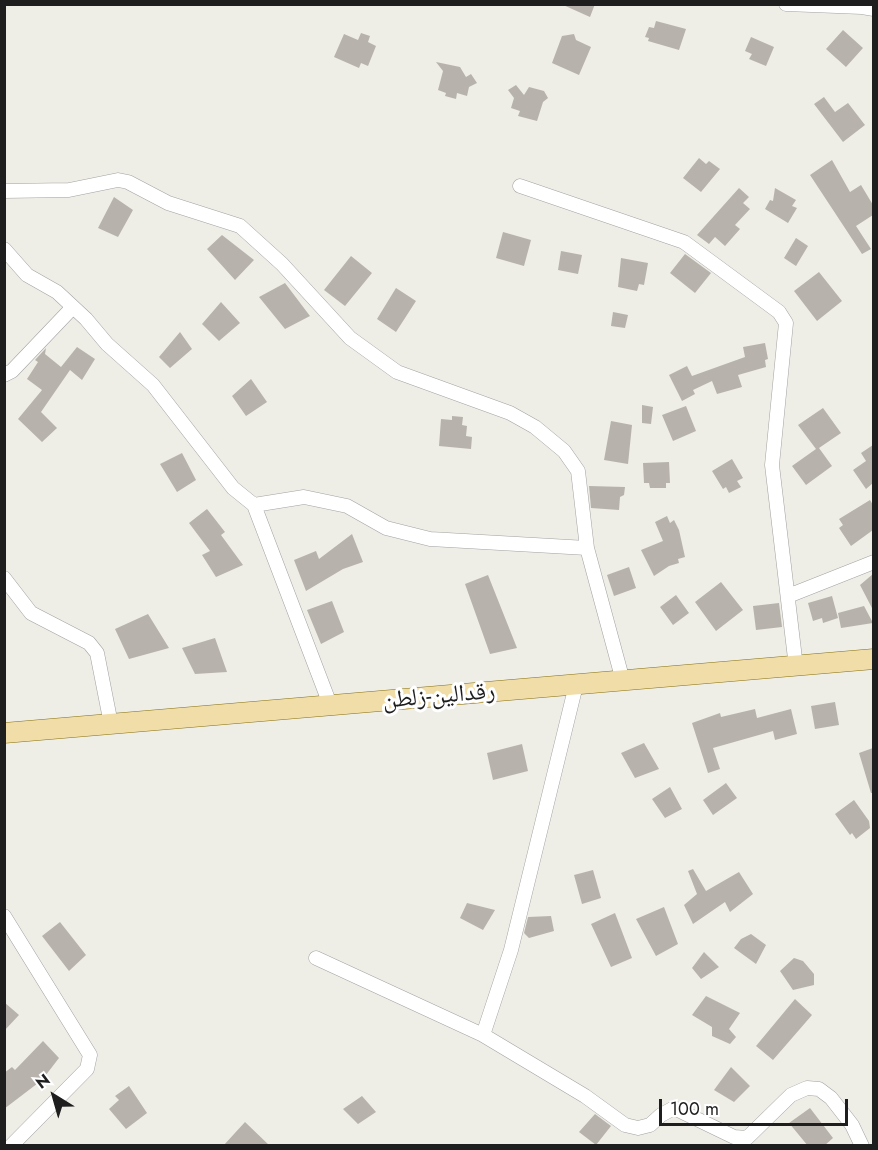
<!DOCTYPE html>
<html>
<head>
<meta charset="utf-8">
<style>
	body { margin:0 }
	#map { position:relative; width:878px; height:1150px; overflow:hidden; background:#eeede6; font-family:Jost,sans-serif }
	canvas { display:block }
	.frame { position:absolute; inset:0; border:6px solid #1e1e1e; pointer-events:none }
	.north { position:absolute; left:24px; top:1066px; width:60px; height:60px; -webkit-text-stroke:4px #fff; paint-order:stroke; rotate:323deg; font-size:16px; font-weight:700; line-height:24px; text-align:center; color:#1e1e1e }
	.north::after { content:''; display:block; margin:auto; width:21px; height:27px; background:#1e1e1e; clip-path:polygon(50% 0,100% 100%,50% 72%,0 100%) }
	.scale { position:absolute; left:659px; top:1099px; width:189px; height:27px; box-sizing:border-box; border:3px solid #1e1e1e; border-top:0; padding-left:8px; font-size:18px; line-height:21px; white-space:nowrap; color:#1e1e1e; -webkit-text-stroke:4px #fff; paint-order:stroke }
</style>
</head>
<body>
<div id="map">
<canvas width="878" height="1150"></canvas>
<div class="frame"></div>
<div class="north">N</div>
<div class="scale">100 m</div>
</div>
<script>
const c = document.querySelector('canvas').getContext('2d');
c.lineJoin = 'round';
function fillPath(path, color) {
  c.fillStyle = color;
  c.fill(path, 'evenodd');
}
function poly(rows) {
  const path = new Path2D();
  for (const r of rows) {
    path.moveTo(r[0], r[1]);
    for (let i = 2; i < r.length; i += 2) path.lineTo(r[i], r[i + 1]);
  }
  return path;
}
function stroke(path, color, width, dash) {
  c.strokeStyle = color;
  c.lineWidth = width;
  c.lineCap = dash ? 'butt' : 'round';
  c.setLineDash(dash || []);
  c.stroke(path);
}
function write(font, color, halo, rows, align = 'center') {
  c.font = font + ' Jost,"Noto Naskh Arabic",sans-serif';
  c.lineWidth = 6;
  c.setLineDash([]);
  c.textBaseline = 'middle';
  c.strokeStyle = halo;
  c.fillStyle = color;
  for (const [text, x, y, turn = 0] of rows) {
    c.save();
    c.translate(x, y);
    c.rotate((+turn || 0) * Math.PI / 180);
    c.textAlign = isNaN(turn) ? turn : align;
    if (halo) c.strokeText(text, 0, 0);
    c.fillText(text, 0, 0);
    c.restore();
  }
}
fillPath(poly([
	[561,4,595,4,590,17],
	[656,21,686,29,679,50,648,41,649,38,645,37,649,27,654,28],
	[843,30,863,48,846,67,826,49],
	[361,33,370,36,368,42,376,46,368,66,361,63,359,68,334,57,344,34,358,40],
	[574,34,576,40,591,47,579,75,552,63,562,36],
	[751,37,774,47,766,66,749,59,752,54,745,51],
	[436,62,460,67,466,77,471,74,477,83,469,87,467,96,457,93,456,99,445,96,446,93,438,90,443,71],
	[516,85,524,95,529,87,544,91,548,98,543,102,537,121,518,116,520,111,511,108,514,98,508,90],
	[824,97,835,112,848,103,865,125,843,142,814,104],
	[699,158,706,164,709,161,720,169,701,192,683,178],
	[832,160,850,192,861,185,873,205,873,215,856,226,871,249,862,254,810,175],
	[739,188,749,197,743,203,750,209,735,225,740,229,725,246,715,237,709,244,697,235],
	[775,188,796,200,792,206,797,208,788,223,765,209,770,200,773,201],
	[114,197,133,210,118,237,98,228],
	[503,232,531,240,524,266,496,258],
	[222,235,254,260,235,280,207,249],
	[796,238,808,246,796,266,784,258],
	[561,251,582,255,578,274,558,270],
	[685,254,711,273,695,293,670,273],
	[351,256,372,273,345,306,324,290],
	[621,258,648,263,644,285,639,284,637,291,618,287],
	[819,272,842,301,817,321,794,291],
	[285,283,310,316,285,329,259,297],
	[396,288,416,301,396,332,377,319],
	[221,302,240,323,219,341,202,324],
	[613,312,628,315,625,328,611,326],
	[180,332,192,349,170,368,159,357],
	[765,343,768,359,765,360,766,367,738,375,742,387,717,394,712,381,693,390,695,394,682,401,669,375,687,366,692,376,745,357,743,347],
	[77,347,95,359,82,380,70,370,41,412,57,428,42,442,18,419,42,390,27,379,38,362,35,360,46,348,45,354,61,367],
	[251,379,267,402,246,416,232,396],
	[642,405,653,407,651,424,642,423],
	[686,406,696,431,673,441,662,415],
	[823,408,841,433,819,448,832,466,806,485,792,466,816,449,798,425],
	[452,416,463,417,462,425,467,426,466,436,472,437,471,449,439,446,441,419,452,420],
	[611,421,632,425,628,464,604,460],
	[873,445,873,483,866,489,853,470,866,461,861,453],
	[182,453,196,480,177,492,160,464],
	[732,459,743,478,737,481,741,487,729,493,726,487,723,489,712,471],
	[669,462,670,483,666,483,666,488,650,488,649,483,644,483,643,463],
	[589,486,625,487,624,495,620,497,619,510,591,508],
	[870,500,873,505,873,530,851,546,839,528,843,525,839,519],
	[207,509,225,532,221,535,243,565,216,577,202,555,210,551,189,523],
	[667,516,670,523,674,520,679,530,685,557,678,559,679,563,669,566,654,576,641,550,663,541,655,522],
	[352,534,363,562,343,569,306,591,294,560,316,551,319,559],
	[629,567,636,588,614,596,607,575],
	[873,574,873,610,860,585],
	[488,575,517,648,490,654,465,584],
	[721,582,743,610,716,631,695,602],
	[676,595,689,613,673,625,660,607],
	[832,596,838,618,823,623,822,618,813,621,808,603],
	[332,601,344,632,321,644,307,610],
	[779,603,782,627,756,630,753,606],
	[864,606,873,623,841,628,838,613],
	[148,614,169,648,129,659,115,629],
	[215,638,227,672,195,674,182,648],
	[835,702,839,725,815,729,811,706],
	[755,709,757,718,791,709,797,734,775,740,773,731,713,748,720,769,708,773,692,723,720,713,721,717],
	[644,743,659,769,635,778,621,753],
	[522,744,528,771,493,780,487,753],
	[873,748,873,793,871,793,859,753],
	[726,783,737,798,713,815,703,800],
	[670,787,682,809,665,818,652,799],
	[854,800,869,821,870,828,856,839,852,833,850,835,835,814],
	[693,869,706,891,739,872,753,894,730,912,725,902,693,924,684,905,697,894,688,871],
	[593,870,601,898,582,904,574,875],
	[467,903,495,910,483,930,460,918],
	[664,907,678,944,656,956,636,919],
	[615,913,632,958,611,967,591,924],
	[551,916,554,931,529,938,524,933,528,917],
	[60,922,86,955,69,971,42,936],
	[751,934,766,945,756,964,734,948,741,939],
	[704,952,719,967,701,979,692,968],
	[794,958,803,961,814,974,814,985,793,990,780,971],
	[706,996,740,1013,729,1029,736,1037,730,1044,712,1036,712,1027,692,1015],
	[795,999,812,1015,773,1060,756,1046],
	[4,1002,19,1015,4,1031],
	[43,1041,59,1058,42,1080,4,1109,4,1073,12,1067,15,1070],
	[731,1067,750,1086,734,1102,714,1090],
	[129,1086,147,1113,126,1129,109,1109,119,1100,115,1096],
	[362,1096,376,1112,358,1124,343,1109],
	[810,1108,833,1138,824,1146,808,1146,789,1123],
	[595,1114,611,1126,596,1145,579,1132],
	[245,1122,270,1146,223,1146]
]), '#b7b3ac');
const street = poly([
	[786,4,862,7,874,9],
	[520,186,684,242,779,312,786,323,772,465,796,667],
	[4,191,69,190,118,180,128,182,168,203,240,226,282,264,350,338,397,372,510,413,535,427,564,451,578,471,587,548,623,681],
	[4,249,27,275,57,292,86,319,107,344,153,385,233,488,254,505,331,707],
	[4,375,12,371,73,307],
	[254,505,304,497,347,506,386,528,430,539,587,548],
	[4,578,31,613,89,643,97,653,111,724],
	[788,596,874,562],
	[4,916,90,1055,87,1069,11,1146],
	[316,958,483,1035,585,1096,625,1125,638,1128,650,1125,661,1115,674,1108,734,1137,747,1138,791,1095,807,1088,819,1089,831,1098,852,1125,862,1146],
	[483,1035,511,950,576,685]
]);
const primary = poly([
	[4,733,874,659]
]);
stroke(street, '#a2a2a2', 15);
stroke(primary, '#877212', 21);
stroke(street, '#fff', 14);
stroke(primary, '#f1dda8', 20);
write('24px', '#1e1e1e', '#fff', [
	["رقدالين-زلطن",439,697,-5]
]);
</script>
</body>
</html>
